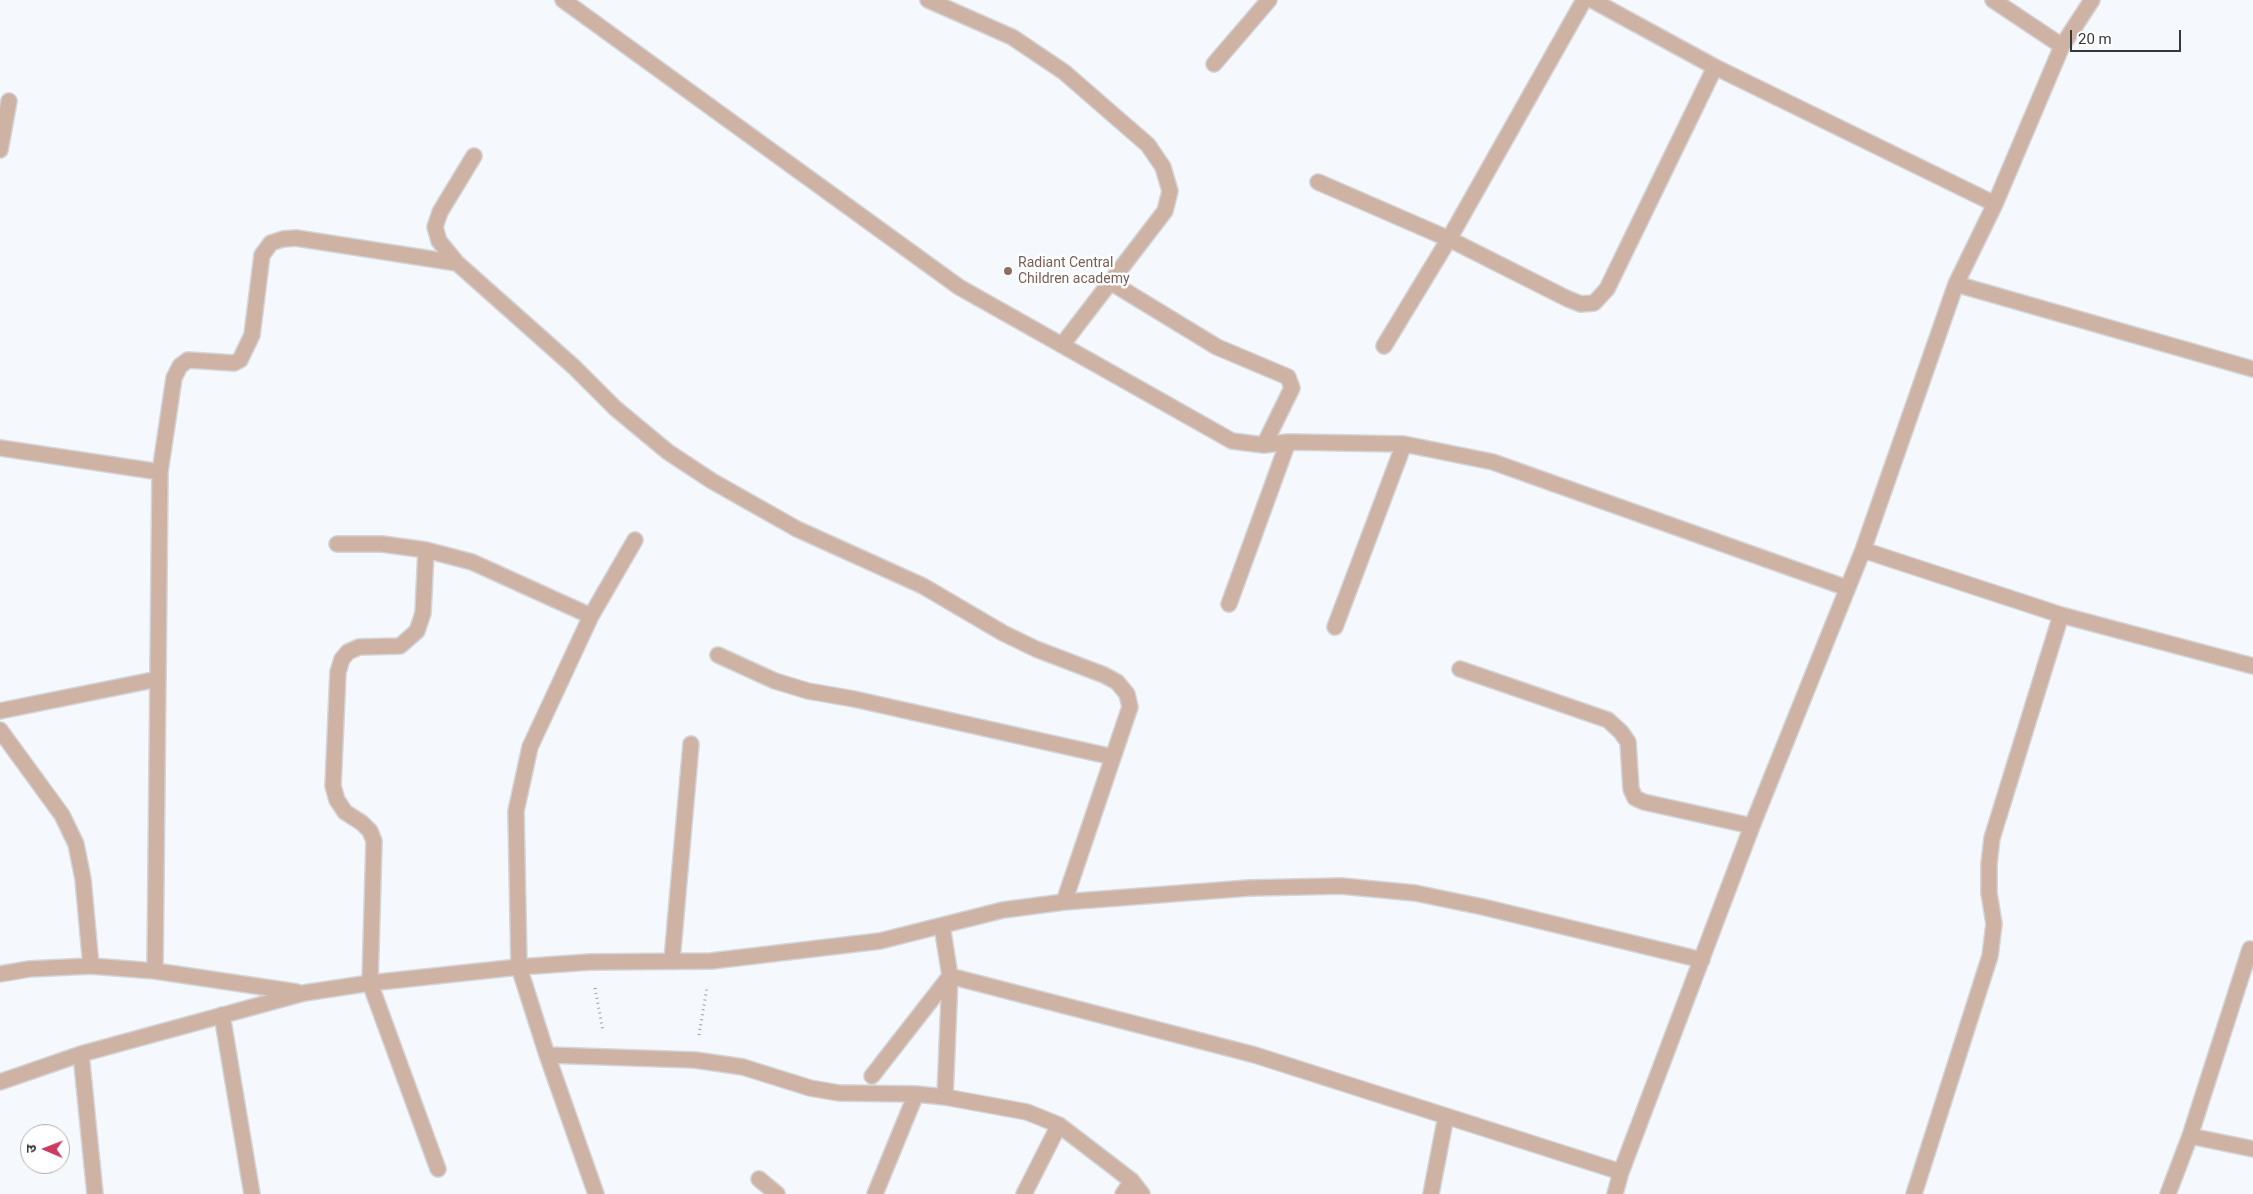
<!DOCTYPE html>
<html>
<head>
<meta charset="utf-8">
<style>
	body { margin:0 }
	#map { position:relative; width:2253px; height:1194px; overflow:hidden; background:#f5f8fc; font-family:Roboto,"Noto Sans Devanagari",sans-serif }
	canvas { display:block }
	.north { position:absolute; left:20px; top:1124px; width:50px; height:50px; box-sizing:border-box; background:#fff; border:1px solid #afafb0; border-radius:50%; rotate:271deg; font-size:14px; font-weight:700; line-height:20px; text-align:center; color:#363839 }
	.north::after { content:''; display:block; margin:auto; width:18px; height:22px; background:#ca3b5f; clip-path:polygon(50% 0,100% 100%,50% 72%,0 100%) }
	.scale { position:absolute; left:2070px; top:30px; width:111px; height:22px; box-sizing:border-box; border:2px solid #363839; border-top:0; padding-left:6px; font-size:15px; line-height:18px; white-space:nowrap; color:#363839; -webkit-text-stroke:4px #fff; paint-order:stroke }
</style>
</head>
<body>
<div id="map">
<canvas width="2253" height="1194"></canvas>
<div class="north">उ</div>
<div class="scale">20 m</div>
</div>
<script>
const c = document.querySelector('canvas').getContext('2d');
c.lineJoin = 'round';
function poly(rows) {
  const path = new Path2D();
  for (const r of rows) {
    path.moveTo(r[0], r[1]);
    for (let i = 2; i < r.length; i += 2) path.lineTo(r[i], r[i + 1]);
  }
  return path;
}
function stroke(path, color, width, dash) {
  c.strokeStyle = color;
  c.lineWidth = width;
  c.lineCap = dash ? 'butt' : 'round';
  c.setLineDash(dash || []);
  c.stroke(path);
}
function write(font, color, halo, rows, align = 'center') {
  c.font = font + ' Roboto,sans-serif';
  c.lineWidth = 5;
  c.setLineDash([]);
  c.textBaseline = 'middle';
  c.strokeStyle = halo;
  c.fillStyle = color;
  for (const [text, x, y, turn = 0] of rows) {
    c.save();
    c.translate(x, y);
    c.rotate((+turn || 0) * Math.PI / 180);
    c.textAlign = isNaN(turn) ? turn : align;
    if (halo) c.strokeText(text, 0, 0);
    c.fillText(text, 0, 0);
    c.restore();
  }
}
const minor = poly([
	[563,0,959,287,1232,441,1264,445,1288,442,1404,444,1493,462,1847,588],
	[928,0,1012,37,1064,72,1148,145,1163,167,1170,191,1165,211,1062,345],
	[1584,0,1449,239,1568,299,1581,304,1594,303,1607,289,1715,67],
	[1592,0,1715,67,1995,204],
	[1993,0,2062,46],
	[1214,64,1269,0],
	[0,150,9,101],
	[474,156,440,212,435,227,439,241,457,263,574,367,615,408,668,452,712,481,797,529,923,586,1003,633,1036,649,1104,675,1117,682,1127,694,1130,707,1064,902],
	[1318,182,1449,239,1384,346],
	[1112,283,1217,347,1288,377,1292,388,1264,445],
	[1956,284,2253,369],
	[0,448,160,472],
	[337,544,382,544,426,550,472,562,591,616],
	[426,550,423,613,417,631,400,646,359,647,348,652,342,659,338,672,333,786,337,800,345,812,362,823,370,831,374,841,370,983,438,1169],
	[1863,550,2061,615,2253,666],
	[1229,604,1288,442],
	[1335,627,1404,444],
	[718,655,775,681,808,691,854,699,1113,757],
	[1460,669,1608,720,1621,732,1628,742,1631,789,1635,798,1644,802,1752,826],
	[0,711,158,679],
	[0,730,62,815,76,844,83,879,91,966],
	[942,926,950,976,945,1097],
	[672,960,691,744],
	[155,971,160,472,174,378,180,366,188,360,234,363,240,360,252,335,262,255,271,243,283,239,296,238,457,263],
	[0,974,29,969,91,966,155,971,297,992],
	[222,1015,252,1194],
	[81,1054,95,1194],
	[547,1055,695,1060,743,1067,810,1088,839,1093,916,1094,945,1097,1027,1112,1059,1125,1132,1181,1142,1194],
	[872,1076,950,976,1255,1055,1621,1172],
	[0,1082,81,1054,304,993,370,983,519,967,590,962,711,961,880,941,1003,910,1064,902,1249,888,1341,886,1415,893,1483,907,1702,960],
	[2190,1136,2253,1149],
	[759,1179,777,1194],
	[596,1194,547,1055,519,967,516,811,530,747,591,616,635,540],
	[875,1194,916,1094],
	[1024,1194,1059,1125],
	[1123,1194,1132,1181],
	[1431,1194,1446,1116],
	[1615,1194,1621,1172,1752,826,1863,550,1956,284,1995,204,2062,46,2092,0],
	[1914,1194,1990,956,1994,924,1989,893,1989,864,1992,838,2061,615],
	[2168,1194,2190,1136,2250,949]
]);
stroke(minor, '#d3d5d9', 18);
stroke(poly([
	[595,988,603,1031],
	[699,1035,707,987]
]), '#9c9fa1', 3, [1, 4]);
stroke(minor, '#ceb2a4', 15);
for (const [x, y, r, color] of [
	[1008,271,5,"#8d6e63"]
]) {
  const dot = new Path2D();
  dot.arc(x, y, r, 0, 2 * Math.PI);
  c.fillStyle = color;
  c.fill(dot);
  stroke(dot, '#fff', 2);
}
write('14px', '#785e54', '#fff', [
	["Radiant Central",1018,263],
	["Children academy",1018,279]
], 'left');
</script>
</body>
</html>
